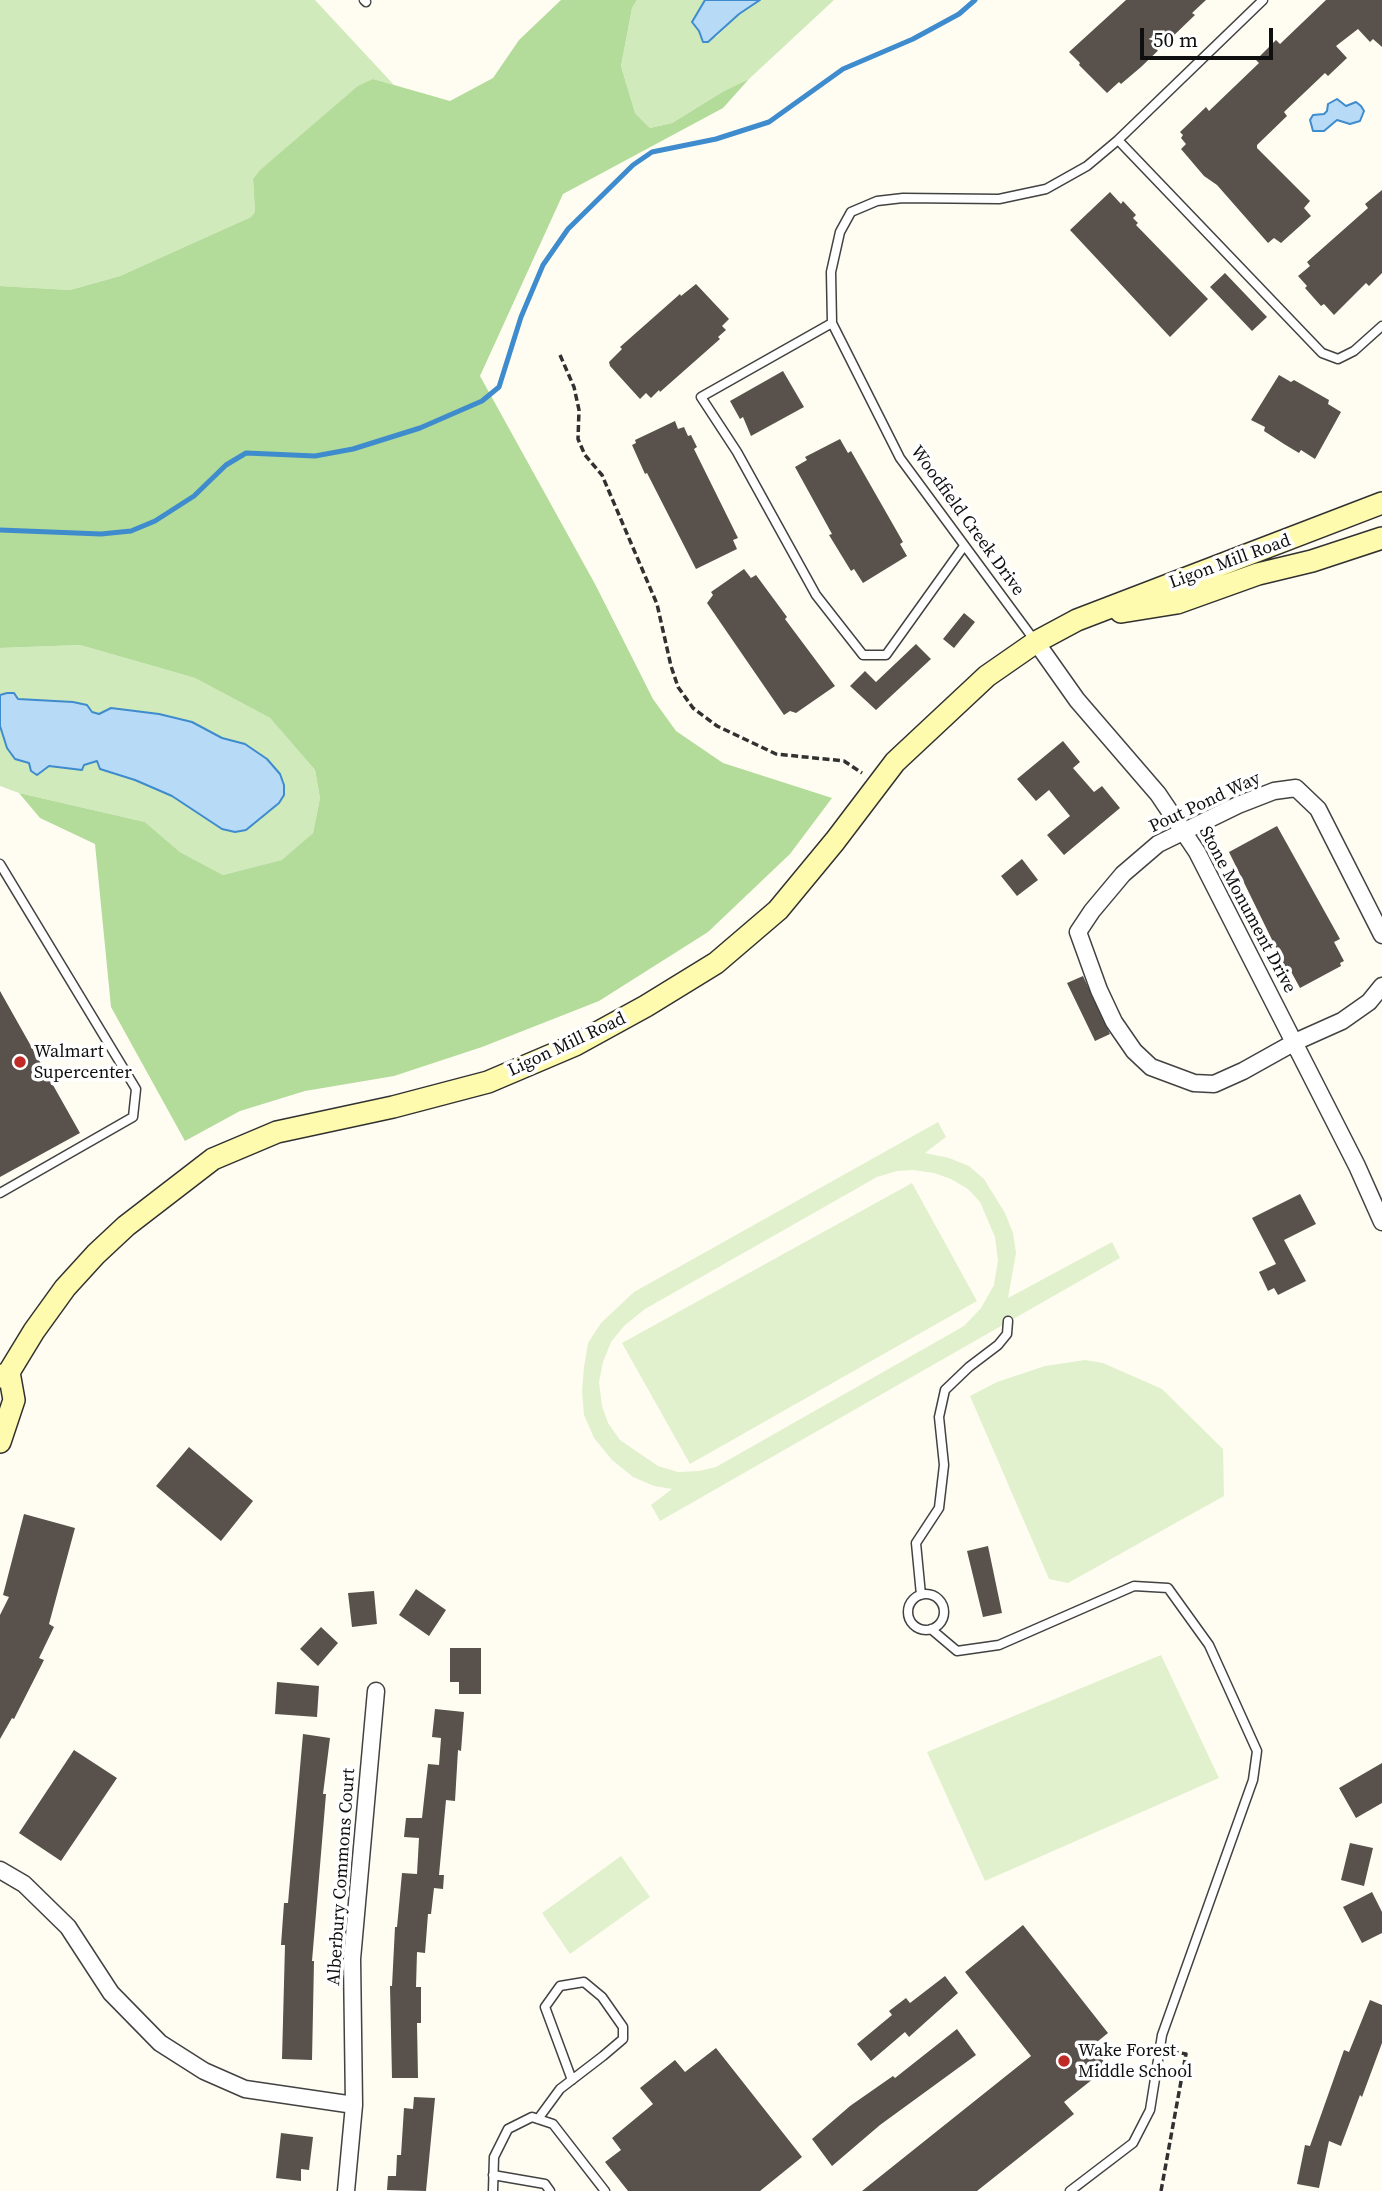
<!DOCTYPE html>
<html>
<head>
<meta charset="utf-8">
<style>
	body { margin:0 }
	#map { position:relative; width:1382px; height:2191px; overflow:hidden; background:#fffdf2; font-family:"Source Serif 4",serif }
	canvas { display:block }
	.scale { position:absolute; left:1140px; top:28px; width:133px; height:32px; box-sizing:border-box; border:4px solid #0f0f0f; border-top:0; padding-left:9px; font-size:21px; line-height:24px; white-space:nowrap; color:#0f0f0f; -webkit-text-stroke:5px #fff; paint-order:stroke }
</style>
</head>
<body>
<div id="map">
<canvas width="1382" height="2191"></canvas>
<div class="scale">50 m</div>
</div>
<script>
const c = document.querySelector('canvas').getContext('2d');
c.lineJoin = 'round';
function fillPath(path, color) {
  c.fillStyle = color;
  c.fill(path, 'evenodd');
}
function poly(rows) {
  const path = new Path2D();
  for (const r of rows) {
    if (r.length === 3) {
      path.moveTo(r[0] + r[2], r[1]);
      path.arc(r[0], r[1], r[2], 0, 2 * Math.PI);
      continue;
    }
    path.moveTo(r[0], r[1]);
    for (let i = 2; i < r.length; i += 2) path.lineTo(r[i], r[i + 1]);
  }
  return path;
}
function stroke(path, color, width, dash) {
  c.strokeStyle = color;
  c.lineWidth = width;
  c.lineCap = dash ? 'butt' : 'round';
  c.setLineDash(dash || []);
  c.stroke(path);
}
function write(font, color, halo, rows, align = 'center') {
  c.font = font + ' "Source Serif 4",serif';
  c.lineWidth = 7;
  c.setLineDash([]);
  c.textBaseline = 'middle';
  c.strokeStyle = halo;
  c.fillStyle = color;
  for (const [text, x, y, turn = 0] of rows) {
    c.save();
    c.translate(x, y);
    c.rotate((+turn || 0) * Math.PI / 180);
    c.textAlign = isNaN(turn) ? turn : align;
    if (halo) c.strokeText(text, 0, 0);
    c.fillText(text, 0, 0);
    c.restore();
  }
}
fillPath(poly([
	[0,0,315,0,394,85,373,79,259,171,253,179,255,212,251,217,120,276,70,290,0,286],
	[637,0,705,0,692,22,699,31,700,37,716,37,739,14,760,0,834,0,749,79,724,91,672,123,650,128,635,113,621,66,632,8],
	[80,645,195,678,270,718,315,770,320,798,313,833,283,860,223,875,180,852,145,822,19,793,0,786,0,726,7,748,15,759,49,766,81,770,83,765,97,761,101,769,135,780,173,796,222,829,245,744,222,738,192,722,99,714,92,712,87,705,73,702,18,699,14,693,0,695,0,648]
]), '#d0eabb');
fillPath(poly([
	[561,0,637,0,632,8,621,66,635,113,650,128,672,123,724,91,749,79,723,108,563,194,480,376,595,584,653,699,676,731,723,763,832,798,790,854,708,932,599,1001,482,1047,394,1076,305,1091,240,1111,185,1141,111,1007,95,844,40,818,19,793,145,822,180,852,223,875,282,860,313,833,320,798,315,770,270,718,195,678,80,645,0,648,0,286,70,290,120,276,251,217,255,212,253,179,259,171,358,86,373,79,450,101,493,78,519,40]
]), '#b3db9a');
fillPath(poly([
	[938,1122,946,1137,925,1153,949,1158,969,1166,984,1179,1005,1213,1013,1233,1016,1253,1008,1298,1112,1242,1120,1258,660,1521,651,1505,672,1489,654,1486,633,1477,612,1460,594,1438,584,1415,582,1391,584,1367,588,1343,601,1323,634,1292],
	[913,1170,934,1173,951,1179,968,1189,980,1202,995,1237,998,1260,994,1285,981,1308,964,1326,716,1467,699,1471,678,1472,658,1466,620,1440,608,1423,602,1406,599,1382,603,1362,611,1342,624,1326,645,1309,877,1177,897,1171],
	[912,1183,977,1301,690,1464,622,1343],
	[1085,1360,1103,1363,1162,1389,1223,1449,1224,1496,1068,1583,1049,1579,970,1396,997,1382,1045,1366],
	[1161,1655,1219,1778,985,1881,927,1752],
	[621,1856,650,1897,570,1954,542,1913]
]), '#e2f1cd');
const water = poly([
	[705,0,760,0,739,14,708,42,703,42,699,31,692,22,705,0],
	[1337,99,1346,106,1356,102,1361,106,1364,111,1360,121,1350,124,1337,120,1324,131,1313,131,1310,120,1313,115,1324,114,1327,111,1328,104,1337,99],
	[7,693,14,693,18,699,73,702,87,705,92,712,99,714,111,708,159,714,192,722,222,738,245,744,267,759,280,774,284,785,284,795,279,803,246,830,235,832,222,829,172,796,135,780,100,769,97,761,84,765,82,770,49,766,37,775,31,771,29,763,15,759,7,748,0,726,0,695,7,693]
]);
fillPath(water, '#b7daf6');
stroke(water, '#3e8bcd', 2);
stroke(poly([
	[0,530,101,534,131,531,155,521,194,496,226,465,246,453,315,456,353,449,420,428,482,401,499,387,521,317,543,265,568,229,633,165,652,152,716,139,769,122,843,69,913,39,959,14,975,0]
]), '#3e8bcd', 5);
fillPath(poly([
	[1126,0,1206,0,1192,13,1195,15,1141,67,1121,84,1119,82,1107,93,1079,65,1080,63,1069,52],
	[1326,0,1382,0,1382,47,1373,39,1370,42,1358,29,1336,46,1347,58,1328,76,1325,73,1284,112,1287,116,1257,145,1257,148,1310,201,1304,208,1311,216,1281,243,1274,238,1268,243,1217,185,1204,176,1181,149,1186,144,1181,138,1183,135,1180,132,1206,107,1209,111,1259,63,1256,60,1276,40,1280,44],
	[1382,190,1382,273,1369,286,1366,283,1334,315,1324,304,1321,306,1305,288,1307,286,1298,276,1310,266,1307,262,1368,208,1365,204],
	[1110,192,1121,204,1123,201,1136,215,1133,218,1138,223,1136,225,1208,299,1170,337,1070,230],
	[1225,273,1267,317,1252,331,1210,287],
	[696,284,729,319,722,326,726,330,718,337,720,339,660,392,659,390,651,398,646,393,640,399,610,366,609,362,622,349,620,347,680,294,681,296],
	[783,371,804,407,751,436,743,417,740,419,730,401],
	[1279,375,1291,382,1294,380,1329,400,1328,404,1341,412,1315,459,1301,450,1299,453,1284,444,1264,431,1265,427,1251,420],
	[675,421,678,429,684,427,688,436,691,435,697,447,694,449,738,538,733,540,737,549,696,569,647,473,645,474,632,445,636,443,635,440],
	[840,439,848,453,851,451,903,542,900,544,907,556,863,583,854,569,851,571,829,535,832,534,795,467,807,460,805,457],
	[744,569,751,578,756,575,787,617,785,619,835,686,796,713,790,711,784,715,707,603,713,595,711,592],
	[964,613,975,622,954,648,943,639],
	[916,644,931,659,876,710,850,686,865,671,876,682],
	[1063,741,1080,762,1073,768,1094,792,1102,786,1120,808,1064,855,1047,835,1070,816,1049,790,1036,801,1017,779],
	[1277,826,1340,939,1334,942,1344,961,1340,963,1341,966,1300,988,1288,966,1284,969,1275,952,1277,950,1229,852],
	[1022,859,1038,880,1017,896,1001,876],
	[1083,976,1110,1034,1095,1041,1067,983],
	[0,991,80,1133,0,1177],
	[1300,1194,1316,1224,1284,1240,1306,1281,1278,1295,1274,1288,1268,1291,1259,1272,1276,1264,1252,1218],
	[189,1447,253,1501,221,1541,156,1486],
	[24,1514,75,1528,49,1624,54,1627,39,1658,44,1660,14,1719,12,1718,0,1739,0,1615,9,1597,3,1595],
	[988,1546,1002,1613,983,1617,967,1551],
	[416,1589,446,1610,429,1636,399,1615],
	[374,1591,377,1624,352,1627,348,1593],
	[321,1627,338,1643,318,1666,300,1649],
	[450,1648,481,1648,481,1694,459,1694,459,1682,450,1682],
	[277,1682,319,1686,317,1717,275,1714],
	[435,1709,464,1712,461,1751,458,1750,455,1801,446,1800,439,1875,444,1875,443,1889,434,1888,431,1914,428,1914,425,1953,417,1952,416,1987,421,1987,421,2023,417,2023,418,2078,392,2078,390,1986,392,1986,395,1927,397,1927,402,1873,417,1874,419,1838,404,1837,406,1818,422,1818,428,1764,439,1765,441,1738,432,1737],
	[303,1734,330,1738,323,1794,326,1794,312,1961,314,1961,312,2060,282,2059,285,1945,281,1945,284,1903,288,1903],
	[74,1750,117,1778,61,1861,19,1833],
	[1382,1763,1382,1803,1356,1818,1339,1788],
	[1350,1843,1373,1848,1364,1886,1341,1880],
	[1372,1892,1382,1912,1382,1933,1362,1943,1343,1907],
	[1023,1925,1108,2033,1092,2046,1108,2067,1064,2102,1074,2114,977,2191,862,2191,1031,2056,965,1972],
	[945,1976,958,1993,909,2037,905,2032,871,2061,857,2044,892,2015,889,2011,906,1998,910,2003],
	[1370,2000,1382,2005,1382,2043,1362,2097,1360,2095,1341,2146,1329,2141,1319,2188,1297,2184,1305,2145,1310,2146,1344,2050,1349,2052],
	[957,2029,976,2055,880,2125,832,2166,812,2139,850,2106,893,2076,895,2078],
	[716,2048,802,2157,760,2191,628,2191,605,2162,621,2150,612,2138,653,2104,640,2088,675,2060,685,2072],
	[414,2097,435,2098,426,2191,387,2190,388,2176,396,2176,397,2155,401,2155,404,2108,413,2109],
	[281,2133,313,2137,309,2170,301,2169,301,2181,276,2178]
]), '#58514c');
const lane = poly([
	[364,0,366,2],
	[1118,140,1322,353,1338,359,1354,351,1382,326],
	[832,323,701,397,737,452,816,595,863,655,886,655,964,546],
	[1035,641,900,458,832,323,831,272,840,232,851,212,877,201,903,198,999,199,1046,189,1087,166,1118,140,1263,0],
	[0,864,136,1089,133,1117,0,1193],
	[926,1612,18],
	[921,1595,916,1543,939,1508,944,1465,939,1417,945,1390,969,1367,998,1345,1007,1334,1008,1321],
	[931,1629,957,1651,999,1645,1134,1586,1168,1588,1209,1645,1257,1751,1253,1780,1162,2035,1150,2110,1133,2143,1070,2191],
	[538,2119,560,2089,603,2056,623,2039,623,2027,602,1997,584,1982,560,1986,545,2007,572,2080],
	[493,2175,545,2184,550,2191],
	[493,2191,494,2157,508,2129,532,2117,553,2124,605,2191]
]);
const street = poly([
	[1036,642,1077,700,1158,794,1197,852,1357,1166,1382,1222],
	[1382,935,1318,809,1296,788,1274,791,1238,805,1158,844,1123,874,1092,911,1078,932,1099,990,1114,1022,1134,1051,1151,1067,1194,1083,1214,1084,1243,1071,1295,1042,1342,1021,1369,1002,1382,986],
	[0,1870,24,1884,68,1927,111,1993,160,2043,204,2071,245,2089,354,2105],
	[346,2191,354,2105,352,1959,376,1691]
]);
const secondary = poly([
	[1121,612,1177,603,1258,574,1312,561,1382,538],
	[0,1377,9,1372,34,1331,65,1288,96,1254,126,1226,213,1159,277,1132,393,1107,488,1082,575,1045,646,1006,716,963,778,910,835,841,895,762,987,676,1036,642,1077,620,1382,503],
	[0,1442,14,1400,9,1372]
]);
stroke(lane, '#424242', 11);
stroke(street, '#424242', 19);
stroke(secondary, '#313131', 24);
stroke(poly([
	[560,355,574,387,579,410,578,439,585,455,602,475,657,604,671,666,678,687,693,708,717,726,776,754,844,761,862,773],
	[1161,2191,1186,2054,1172,2051]
]), '#313131', 3.5, [7, 3.5]);
stroke(lane, '#fff', 8);
stroke(street, '#fff', 16);
stroke(secondary, '#fefbae', 21);
for (const [x, y, r, color] of [
	[20,1062,7,"#c02a27"],
	[1064,2061,7,"#c02a27"]
]) {
  const dot = new Path2D();
  dot.arc(x, y, r, 0, 2 * Math.PI);
  c.fillStyle = color;
  c.fill(dot);
  stroke(dot, '#fff', 2.5);
}
write('18px', '#0f0f0f', '#fff', [
	["Woodfield Creek Drive",967,521,54],
	["Ligon Mill Road",1230,562,-20],
	["Pout Pond Way",1205,803,-25],
	["Stone Monument Drive",1247,910,62],
	["Ligon Mill Road",567,1045,-25],
	["Alberbury Commons Court",342,1877,-86]
]);
write('18px', '#0f0f0f', '#fff', [
	["Walmart",34,1052],
	["Supercenter",34,1073],
	["Wake Forest",1078,2051],
	["Middle School",1078,2072]
], 'left');
</script>
</body>
</html>
